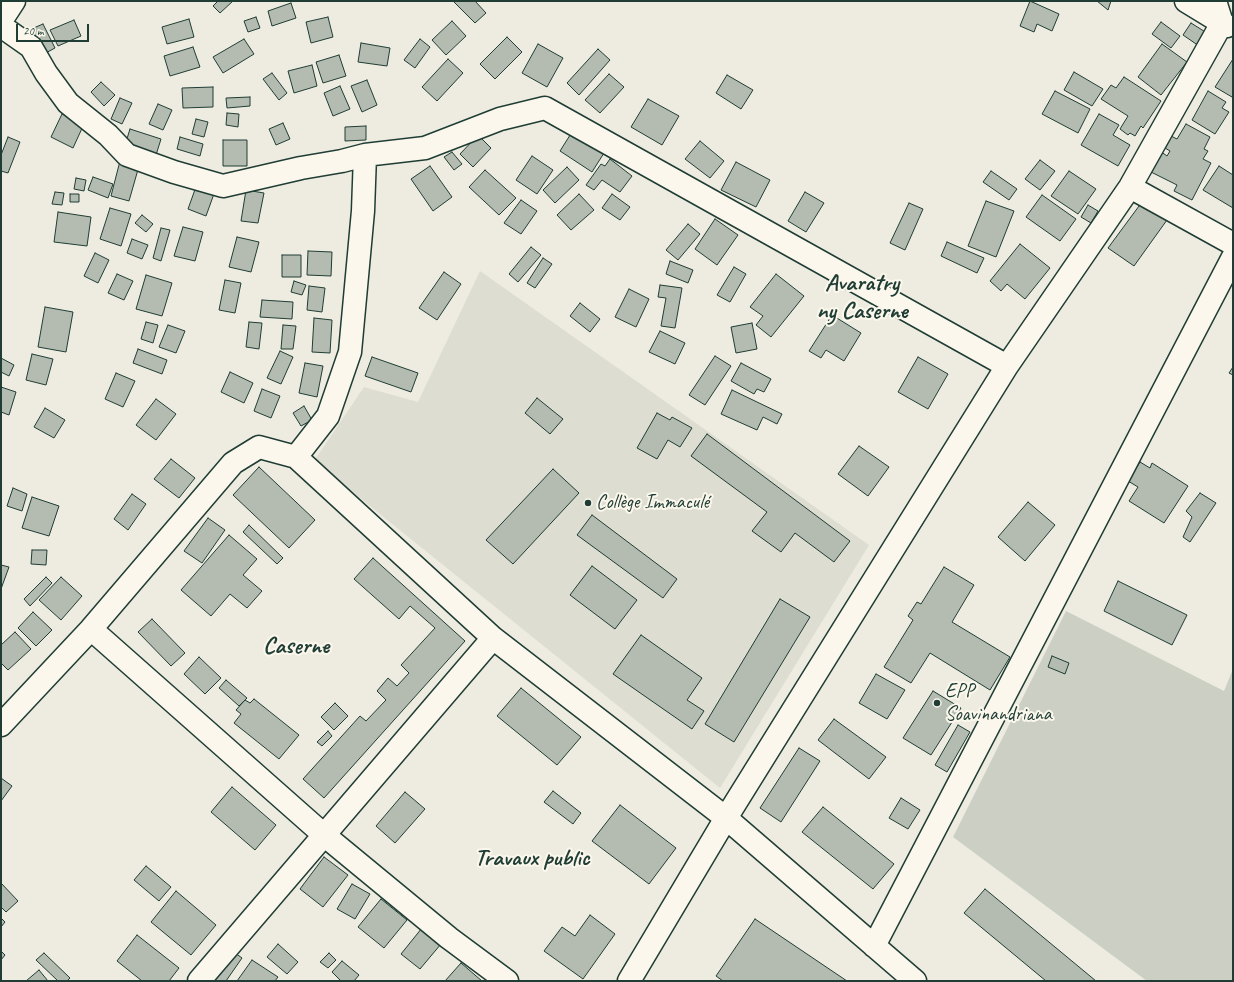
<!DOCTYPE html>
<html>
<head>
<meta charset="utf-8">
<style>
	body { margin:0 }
	#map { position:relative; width:1234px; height:982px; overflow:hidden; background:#eeece1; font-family:Caveat,sans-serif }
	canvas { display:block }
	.frame { position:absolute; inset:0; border:2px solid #1f3d34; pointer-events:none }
	.scale { position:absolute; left:16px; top:24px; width:73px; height:18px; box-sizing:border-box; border:2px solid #1f3d34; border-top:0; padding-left:5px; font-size:12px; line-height:14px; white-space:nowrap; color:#1f3d34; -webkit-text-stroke:3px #fbf7ec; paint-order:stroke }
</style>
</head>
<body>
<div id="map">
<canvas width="1234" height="982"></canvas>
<div class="frame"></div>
<div class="scale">20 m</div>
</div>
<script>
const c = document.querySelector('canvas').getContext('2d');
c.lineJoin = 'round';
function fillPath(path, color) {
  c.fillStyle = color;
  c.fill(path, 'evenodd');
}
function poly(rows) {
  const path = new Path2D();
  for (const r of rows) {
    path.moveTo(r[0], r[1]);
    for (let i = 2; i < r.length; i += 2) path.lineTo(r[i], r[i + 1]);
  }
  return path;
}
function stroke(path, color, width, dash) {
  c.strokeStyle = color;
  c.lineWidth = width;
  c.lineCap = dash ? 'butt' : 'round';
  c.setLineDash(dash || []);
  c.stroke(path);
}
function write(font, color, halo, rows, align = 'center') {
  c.font = font + ' Caveat,sans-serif';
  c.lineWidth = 4;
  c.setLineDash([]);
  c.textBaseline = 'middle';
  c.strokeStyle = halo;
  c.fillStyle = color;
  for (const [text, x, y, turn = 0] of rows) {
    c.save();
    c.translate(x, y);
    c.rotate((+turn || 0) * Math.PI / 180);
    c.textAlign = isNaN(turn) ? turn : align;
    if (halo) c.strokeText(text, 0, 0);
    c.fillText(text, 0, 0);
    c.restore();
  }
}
fillPath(poly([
	[480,271,869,545,720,788,314,461,364,387,418,402]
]), '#ddddd2');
fillPath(poly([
	[1066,611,1224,691,1233,669,1233,981,1147,981,953,837]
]), '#cbcfc4');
const building = poly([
	[218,1,233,1,220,13,213,6,218,1],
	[453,1,475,1,486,13,475,23,453,1],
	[1030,1,1059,14,1052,31,1037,24,1034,32,1020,26,1030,1],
	[1097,1,1111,1,1108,10,1097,1],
	[291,3,296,18,272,26,268,11,291,3],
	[256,17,260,28,248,32,244,21,256,17],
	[328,17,333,37,311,43,306,22,328,17],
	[189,19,194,37,167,44,162,27,189,19],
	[74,20,81,36,58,46,50,30,74,20],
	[452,21,466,36,446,55,432,40,452,21],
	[1161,22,1180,36,1171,48,1152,34,1161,22],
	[1191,23,1207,33,1199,46,1183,35,1191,23],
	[43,24,55,48,42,55,29,30,43,24],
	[507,37,522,52,495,79,480,64,507,37],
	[244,39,254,54,223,73,213,57,244,39],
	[420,39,430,47,415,68,404,60,420,39],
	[361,43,390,48,387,66,358,62,361,43],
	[538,44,563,58,547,87,522,73,538,44],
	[1162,44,1187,62,1161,95,1138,77,1162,44],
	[193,47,200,67,170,76,164,56,193,47],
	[598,49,610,60,579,95,567,83,598,49],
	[339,55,346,76,323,83,316,62,339,55],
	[448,59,463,73,437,101,422,87,448,59],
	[1233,59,1233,95,1232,97,1215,87,1233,59],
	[312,65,317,86,294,93,288,71,312,65],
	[1074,72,1103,89,1092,106,1064,90,1074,72],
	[272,73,287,93,279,100,263,79,272,73],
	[609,74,624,87,600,113,585,100,609,74],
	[727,75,753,90,741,109,716,93,727,75],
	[1124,77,1161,101,1143,128,1141,126,1135,136,1130,133,1128,135,1120,129,1128,116,1101,99,1111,85,1116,88,1124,77],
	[367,80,377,105,362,112,351,86,367,80],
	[101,82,115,95,104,106,91,92,101,82],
	[340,86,350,109,333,116,324,93,340,86],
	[213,87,213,107,183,108,182,88,213,87],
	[1055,91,1090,109,1078,133,1042,114,1055,91],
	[1208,91,1226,102,1222,108,1229,112,1215,134,1192,120,1208,91],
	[250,97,250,106,227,108,226,98,250,97],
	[120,98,132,103,122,124,111,119,120,98],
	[648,99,679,116,662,145,631,127,648,99],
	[158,104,172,110,163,130,149,124,158,104],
	[227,113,239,114,238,127,226,125,227,113],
	[62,114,84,124,73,148,51,137,62,114],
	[1099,114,1119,125,1113,135,1130,145,1118,166,1081,145,1099,114],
	[196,119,208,122,204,137,192,134,196,119],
	[283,123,290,139,276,145,269,129,283,123],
	[1186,124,1210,137,1204,149,1208,151,1203,159,1211,163,1192,200,1174,191,1177,185,1149,171,1160,151,1167,156,1170,151,1165,148,1171,136,1177,139,1186,124],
	[366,126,366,140,345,141,345,127,366,126],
	[130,129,161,139,156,155,125,145,130,129],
	[572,132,604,153,592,172,560,151,572,132],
	[478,135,491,148,473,167,460,154,478,135],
	[8,137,20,142,8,173,1,171,1,155,8,137],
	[180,137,203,144,200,156,177,149,180,137],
	[223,140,247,140,247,166,223,166,223,140],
	[700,141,724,161,710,178,685,159,700,141],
	[452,152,462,164,454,170,444,157,452,152],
	[532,156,553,170,537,194,516,180,532,156],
	[610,159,632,176,620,192,602,180,594,190,586,185,601,164,605,166,610,159],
	[1040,160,1055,171,1040,190,1025,179,1040,160],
	[120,161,139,166,129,201,111,196,120,161],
	[736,162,770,180,756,207,721,190,736,162],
	[430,166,452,197,433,211,411,179,430,166],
	[1219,166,1233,175,1233,208,1203,190,1219,166],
	[567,167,579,180,555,203,543,190,567,167],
	[485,170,516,198,499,215,469,187,485,170],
	[991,171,1017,189,1009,200,983,182,991,171],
	[1069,171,1096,189,1078,214,1051,196,1069,171],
	[93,177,113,184,108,198,88,190,93,177],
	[76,178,86,180,84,191,74,189,76,178],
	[197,184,215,191,206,216,188,209,197,184],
	[246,190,264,193,258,223,241,221,246,190],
	[55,192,64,193,62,205,52,204,55,192],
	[805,192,824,203,806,232,788,221,805,192],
	[70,194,79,194,79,202,70,202,70,194],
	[579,194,594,210,571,230,557,215,579,194],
	[612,194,630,207,620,220,602,208,612,194],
	[1042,195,1076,219,1060,241,1026,217,1042,195],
	[521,200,537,211,521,234,504,223,521,200],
	[986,201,1014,211,996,257,968,246,986,201],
	[1142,202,1167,220,1134,266,1108,248,1142,202],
	[909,203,923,209,905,250,890,243,909,203],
	[1088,205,1098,211,1091,223,1081,217,1088,205],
	[110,208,131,214,121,246,100,239,110,208],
	[58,212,91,217,87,246,54,242,58,212],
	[142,215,153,224,146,232,135,223,142,215],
	[715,219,738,235,717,265,695,249,715,219],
	[688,224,700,234,678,260,666,250,688,224],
	[183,227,203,232,195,261,174,256,183,227],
	[161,228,170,230,161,261,153,258,161,228],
	[237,237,259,242,251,272,229,267,237,237],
	[132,239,148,245,142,259,127,253,132,239],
	[947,242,984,258,977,273,941,256,947,242],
	[1020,244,1050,268,1025,299,1007,284,1001,291,990,281,1020,244],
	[531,247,541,255,518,282,509,274,531,247],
	[308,251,332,252,331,276,307,275,308,251],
	[95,253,109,260,98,283,84,276,95,253],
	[282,255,301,255,301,277,282,277,282,255],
	[543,258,552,264,535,288,527,283,543,258],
	[670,261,693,270,688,283,666,274,670,261],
	[734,267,746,274,730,302,717,295,734,267],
	[444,272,461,284,437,320,419,308,444,272],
	[117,274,133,281,124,300,108,293,117,274],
	[776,274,804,296,771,337,756,325,763,316,750,307,776,274],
	[146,275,172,283,162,316,136,309,146,275],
	[225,280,241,283,235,313,219,310,225,280],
	[294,281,306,285,302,295,291,292,294,281],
	[660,285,682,288,675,328,661,326,666,298,658,297,660,285],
	[309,286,325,288,322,312,307,310,309,286],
	[629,289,649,299,636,327,615,317,629,289],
	[262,300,293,302,292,319,260,317,262,300],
	[580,303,600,319,590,332,570,316,580,303],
	[45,307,73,312,66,352,38,347,45,307],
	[832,315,861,333,844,361,826,350,821,358,809,351,832,315],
	[314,318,332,320,330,353,312,352,314,318],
	[146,322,158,325,153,343,141,339,146,322],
	[249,322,262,323,259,349,246,347,249,322],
	[752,323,757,349,736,353,731,327,752,323],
	[168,325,185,331,176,353,159,347,168,325],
	[283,325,296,326,293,349,281,349,283,325],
	[660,331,685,343,675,364,649,352,660,331],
	[138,349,167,360,162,374,133,363,138,349],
	[280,351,293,357,281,384,267,378,280,351],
	[32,354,53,359,46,385,26,380,32,354],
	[715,356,731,366,705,405,689,395,715,356],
	[372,357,418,373,411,392,365,376,372,357],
	[918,357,948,374,928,409,898,392,918,357],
	[1,358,14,365,9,376,1,372,1,358],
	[305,363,323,366,317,397,299,393,305,363],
	[741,363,771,379,764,392,757,389,754,394,731,381,741,363],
	[1233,367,1233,375,1229,373,1233,367],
	[230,372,253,383,244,403,221,392,230,372],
	[116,373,135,381,123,407,105,399,116,373],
	[1,387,16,392,9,415,1,412,1,387],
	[262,389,280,396,271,418,254,411,262,389],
	[732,390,782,414,777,424,763,417,757,430,721,414,732,390],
	[537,398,563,419,550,434,525,413,537,398],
	[156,399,176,414,156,440,136,425,156,399],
	[304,406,312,420,301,426,293,413,304,406],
	[45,408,65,420,54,438,34,427,45,408],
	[657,413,670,420,672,417,692,428,680,447,668,440,657,459,637,448,657,413],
	[707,434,850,541,834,562,795,533,781,552,752,531,767,512,691,456,707,434],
	[859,446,889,467,868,496,838,474,859,446],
	[171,459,195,478,179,498,154,479,171,459],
	[1140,462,1150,468,1152,463,1188,486,1164,523,1129,501,1138,487,1128,481,1140,462],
	[259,467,315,520,289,548,233,495,259,467],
	[553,469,579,493,513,564,486,540,553,469],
	[13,488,27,494,22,511,7,506,13,488],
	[1200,493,1216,503,1190,542,1183,537,1192,517,1186,511,1200,493],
	[132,494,146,504,128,530,114,519,132,494],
	[32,497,59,506,49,536,22,528,32,497],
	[1028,502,1055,525,1025,561,998,537,1028,502],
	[592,515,677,579,663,598,577,535,592,515],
	[208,518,225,530,202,563,184,551,208,518],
	[249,525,283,558,277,564,243,532,249,525],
	[229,535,257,559,243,575,262,591,247,608,230,594,211,616,181,590,229,535],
	[32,550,47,550,46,565,31,564,32,550],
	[373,558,465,641,324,798,303,779,360,716,366,721,386,700,377,691,388,678,397,686,409,673,401,665,435,628,410,606,399,619,354,579,373,558],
	[1,565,9,567,1,589,1,565],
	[592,566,637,600,615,629,570,595,592,566],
	[944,567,974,585,952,622,1010,657,990,690,930,653,911,683,884,667,913,620,908,616,917,602,921,604,944,567],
	[46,577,52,583,30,606,24,599,46,577],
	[61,577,82,596,61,620,39,600,61,577],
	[1118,581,1187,615,1172,645,1104,611,1118,581],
	[780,599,810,617,734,742,705,724,780,599],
	[33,612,52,630,36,646,18,628,33,612],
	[152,619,185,653,171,666,138,632,152,619],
	[15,632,31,649,8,670,1,663,1,645,15,632],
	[641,635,702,678,687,700,704,711,692,729,613,674,641,635],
	[1052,656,1069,663,1065,674,1048,667,1052,656],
	[199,657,221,678,205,694,184,674,199,657],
	[876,674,905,690,887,719,859,703,876,674],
	[226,680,247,698,239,706,219,688,226,680],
	[521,688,581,737,557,765,497,716,521,688],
	[933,691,961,708,931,755,903,738,933,691],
	[254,699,299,735,279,759,234,723,241,714,236,710,245,700,250,703,254,699],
	[335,703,348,716,334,730,321,717,335,703],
	[834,719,886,757,869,779,818,740,834,719],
	[958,725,970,732,947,772,935,765,958,725],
	[328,731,332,736,322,746,317,742,328,731],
	[799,748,820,761,781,822,760,808,799,748],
	[1,778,12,786,1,801,1,778],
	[232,787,276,825,255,850,211,812,232,787],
	[553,791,581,813,573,824,544,802,553,791],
	[405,792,425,809,395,843,376,826,405,792],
	[901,798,920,810,908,829,889,818,901,798],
	[620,805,676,848,649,884,592,841,620,805],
	[823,807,894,864,873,889,802,832,823,807],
	[324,857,348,875,323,907,300,889,324,857],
	[146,866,171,887,159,901,134,880,146,866],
	[1,883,18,901,6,912,1,907,1,883],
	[352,884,370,894,355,919,337,909,352,884],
	[985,889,1096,981,1046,981,964,913,985,889],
	[176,891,216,925,191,955,151,922,176,891],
	[381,899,407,920,384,948,358,927,381,899],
	[590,915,615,934,583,979,544,951,562,927,575,936,590,915],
	[1,918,5,922,1,927,1,918],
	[755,919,847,981,723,981,716,976,755,919],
	[422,928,441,944,420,969,401,954,422,928],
	[137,935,179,968,169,981,142,981,117,961,137,935],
	[278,944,298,962,287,974,267,957,278,944],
	[231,950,242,958,226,981,214,981,210,978,231,950],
	[1,951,5,955,1,960,1,951],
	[44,953,70,978,67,981,58,981,36,960,44,953],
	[329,953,336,960,328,968,320,962,329,953],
	[252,960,278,977,275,981,237,981,252,960],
	[342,961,359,975,354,981,341,981,332,972,342,961],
	[461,963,482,981,445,981,461,963],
	[39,970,48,981,26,981,39,970]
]);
fillPath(building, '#b4bbb0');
stroke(building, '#1f3d34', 1);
const minor = poly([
	[1186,1,1227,26],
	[1,21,14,1],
	[1,26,31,47,46,73,68,103,108,135,127,155,174,172,223,186,301,168,342,161,365,155],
	[1130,187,1233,244],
	[296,457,328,416,350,352,363,211,365,155,425,148,500,119,545,108,1007,366],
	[91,629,324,835,449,938,507,981],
	[1,725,91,629,233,463,259,447,296,457,493,638,726,818,915,981],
	[874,946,1233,257],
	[199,981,493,638],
	[629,981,726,818,1007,366,1130,187,1222,23,1215,1]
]);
stroke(minor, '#1f3d34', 25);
stroke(minor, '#fbf7ec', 22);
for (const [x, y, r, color] of [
	[588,503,4,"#1f3d34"],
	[937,703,4,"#1f3d34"]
]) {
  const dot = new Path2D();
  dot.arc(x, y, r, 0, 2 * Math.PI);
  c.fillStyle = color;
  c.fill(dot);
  stroke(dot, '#fbf7ec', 1.5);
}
write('20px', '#1f3d34', '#fbf7ec', [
	["Collège Immaculé",596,503],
	["EPP",945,692],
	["Soavinandriana",945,715]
], 'left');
write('bold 24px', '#1f3d34', '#fbf7ec', [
	["Avaratry",862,284],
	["ny Caserne",862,312],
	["Caserne",296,647],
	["Travaux public",532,859]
]);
</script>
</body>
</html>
